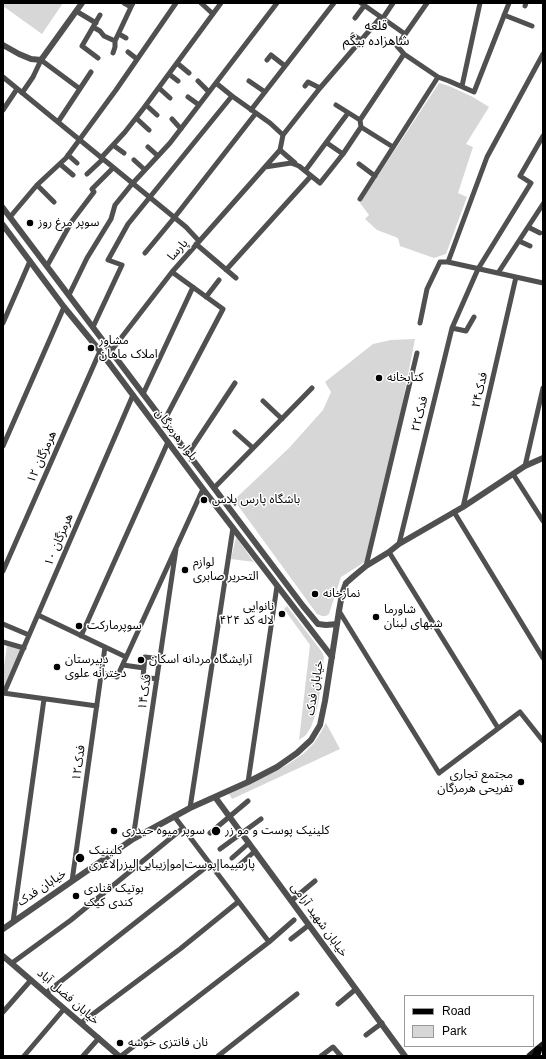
<!DOCTYPE html>
<html>
<head>
<meta charset="utf-8">
<style>
	body { margin:0 }
	#map { position:relative; width:546px; height:1059px; overflow:hidden; background:#fff; font-family:Arial,sans-serif }
	canvas { display:block }
	.frame { position:absolute; inset:0; border:4px solid #000; pointer-events:none }
	.legend { position:absolute; left:404px; top:995px; width:130px; height:52px; box-sizing:border-box; background:#fff; border:1px solid #999; margin:0; padding:5px 7px; list-style:none; font-size:12px; color:#000 }
	.legend li { display:flex; align-items:center; gap:8px; height:20px }
	.legend b { width:20px; border:1px solid #999 }
</style>
</head>
<body>
<div id="map">
<canvas width="546" height="1059"></canvas>
<div class="frame"></div>
<ul class="legend">
<li><b style="height:5px;background:#000"></b>Road</li>
<li><b style="height:11px;background:#d7d7d7"></b>Park</li>
</ul>
</div>
<script>
const c = document.querySelector('canvas').getContext('2d');
c.lineJoin = 'round';
function fillPath(path, color) {
  c.fillStyle = color;
  c.fill(path, 'evenodd');
}
function poly(rows) {
  const path = new Path2D();
  for (const r of rows) {
    path.moveTo(r[0], r[1]);
    for (let i = 2; i < r.length; i += 2) path.lineTo(r[i], r[i + 1]);
  }
  return path;
}
function stroke(path, color, width, dash) {
  c.strokeStyle = color;
  c.lineWidth = width;
  c.lineCap = dash ? 'butt' : 'round';
  c.setLineDash(dash || []);
  c.stroke(path);
}
function write(font, color, halo, rows, align = 'center') {
  c.font = font + ' Arial,"Noto Sans Arabic",sans-serif';
  c.lineWidth = 3;
  c.setLineDash([]);
  c.textBaseline = 'middle';
  c.strokeStyle = halo;
  c.fillStyle = color;
  for (const [text, x, y, turn = 0] of rows) {
    c.save();
    c.translate(x, y);
    c.rotate((+turn || 0) * Math.PI / 180);
    c.textAlign = isNaN(turn) ? turn : align;
    if (halo) c.strokeText(text, 0, 0);
    c.fillText(text, 0, 0);
    c.restore();
  }
}
fillPath(poly([
	[3,3,63,3,42,34,3,6],
	[439,83,449,86,473,97,489,107,466,144,473,147,458,193,467,197,446,254,434,258,400,246,398,238,377,230,365,219,369,215,360,203],
	[415,339,393,451,368,560,341,577,329,614,326,616,322,616,317,614,234,500,289,448,323,410,331,392,325,382,373,344,391,340],
	[236,537,254,562,231,559],
	[287,606,322,652,324,657,319,699,316,713,311,727,306,735,299,740,310,645,284,609],
	[7,646,21,649,5,686,3,686,3,673],
	[326,723,340,749,232,799,229,794,287,765,303,754,314,743,321,732]
]), '#d7d7d7');
const primary = poly([
	[536,1056,538,1050]
]);
stroke(primary, '#dbdbdb', 9);
stroke(poly([
	[124,3,131,7,133,3],
	[201,3,213,14],
	[361,3,405,34],
	[427,3,397,46,404,54,438,77,449,81,474,92,509,3],
	[525,6,526,3],
	[76,11,96,23],
	[504,15,532,26],
	[355,18,364,6],
	[383,18,393,3],
	[93,27,100,31,104,36,115,41,131,7],
	[119,34,126,38],
	[353,35,361,40],
	[128,52,137,59],
	[113,53,115,47,115,41],
	[98,58,82,46,100,15],
	[267,60,271,55,285,66],
	[177,63,189,73],
	[169,74,178,81],
	[3,77,186,227,199,241],
	[198,81,209,92],
	[249,81,265,92],
	[216,83,232,96,270,123,283,135],
	[305,86,308,82,320,88],
	[462,86,480,3],
	[159,88,170,98],
	[22,93,33,77,41,60,80,89],
	[188,97,199,105],
	[146,105,157,115],
	[336,105,360,120],
	[3,110,17,89],
	[251,110,334,3],
	[136,118,149,130],
	[172,119,181,129],
	[58,122,91,72],
	[361,127,393,147],
	[327,143,343,154],
	[113,145,124,153],
	[148,147,158,156],
	[280,150,295,163],
	[68,155,77,163],
	[101,158,125,132,143,109,221,3],
	[134,160,145,170],
	[60,164,73,175],
	[359,164,375,176],
	[265,167,280,150,283,135,320,88,381,17],
	[305,171,348,113],
	[87,174,103,159],
	[37,185,54,202],
	[360,199,438,77],
	[10,217,37,185,66,158,116,90,176,3],
	[528,227,540,233],
	[519,241,530,246],
	[196,244,236,278],
	[145,253,174,218,256,113],
	[448,262,487,157,543,54],
	[47,266,72,221,94,192,92,189,111,170],
	[226,270,311,176],
	[498,273,543,204],
	[69,295,87,258,111,219,115,205,132,184,170,143,277,3],
	[206,297,219,280],
	[3,323,30,261],
	[420,323,427,289,440,262,448,262,543,283],
	[93,327,122,265,108,260,128,224,232,96],
	[452,328,466,331,474,317],
	[111,351,172,272,265,167,291,163,299,166,320,183,343,154,361,127,360,120,404,54],
	[143,394,193,287],
	[263,401,282,419],
	[164,421,223,309,172,272],
	[235,432,253,448],
	[3,446,64,307],
	[188,454,235,383],
	[525,466,543,388],
	[513,474,543,521],
	[214,488,312,388],
	[463,507,516,277],
	[454,512,543,658],
	[399,544,452,328,478,269,531,183,520,176,543,136],
	[389,552,498,728],
	[366,566,417,353],
	[3,571,100,351],
	[339,611,439,773,520,712,543,741],
	[38,615,126,657],
	[3,624,29,635],
	[81,636,168,442],
	[3,642,24,648],
	[123,665,144,668],
	[102,673,117,677,203,489],
	[157,679,143,677,145,657,160,659],
	[3,693,97,706],
	[4,693,133,395],
	[248,782,277,586],
	[190,808,233,528],
	[174,816,269,942],
	[210,833,248,801],
	[133,839,176,549],
	[220,849,261,819],
	[232,858,249,843],
	[236,868,255,851],
	[72,881,105,647],
	[291,901,315,881],
	[13,922,44,699],
	[291,939,309,925],
	[12,963,71,920,183,828],
	[46,993,210,864],
	[338,1004,356,989],
	[3,1012,31,980],
	[81,1023,180,949,238,902],
	[366,1035,382,1023],
	[24,1056,64,1009],
	[83,1056,99,1038],
	[121,1056,269,942,294,920],
	[218,1056,297,994],
	[321,1056,333,1047,341,1056]
]), '#505050', 5);
stroke(poly([
	[3,45,19,54,31,59,41,60,82,3],
	[3,208,303,606,318,624,326,625,337,624],
	[3,225,64,307,100,351,203,489,332,657],
	[215,797,405,1056],
	[3,929,133,839,190,808,248,782,277,767,297,753,311,740,320,725,325,701,339,611,342,594,346,583,354,576,366,566,389,552,399,544,463,507,525,466,543,458],
	[3,956,119,1056]
]), '#505050', 6);
stroke(poly([
	[530,1056,543,1045]
]), '#1d1d1d', 7);
stroke(primary, '#000', 8);
for (const [x, y, r, color] of [
	[30,223,4,"#000"],
	[91,348,4,"#000"],
	[379,378,4,"#000"],
	[204,500,4,"#000"],
	[185,570,4,"#000"],
	[315,594,4,"#000"],
	[282,614,4,"#000"],
	[376,617,4,"#000"],
	[79,626,4,"#000"],
	[141,660,4,"#000"],
	[57,667,4,"#000"],
	[521,782,4,"#000"],
	[114,831,4,"#000"],
	[216,831,5,"#000"],
	[80,858,5,"#000"],
	[76,896,4,"#000"],
	[120,1043,4,"#000"]
]) {
  const dot = new Path2D();
  dot.arc(x, y, r, 0, 2 * Math.PI);
  c.fillStyle = color;
  c.fill(dot);
  stroke(dot, '#fff', 1.5);
}
write('12px', '#000', '#fff', [
	["سوپر مرغ روز",38,223],
	["مشاور",99,341],
	["املاک ماهان",99,355],
	["کتابخانه",387,378],
	["باشگاه پارس پلاس",212,500],
	["لوازم",193,563],
	["التحریر صابری",193,577],
	["نمازخانه",323,594],
	["نانوایی",274,607,"right"],
	["لاله کد ۴۲۴",274,621,"right"],
	["شاورما",384,610],
	["شبهای لبنان",384,624],
	["سوپرمارکت",87,626],
	["دبیرستان",65,660],
	["دخترانه علوی",65,674],
	["آرایشگاه مردانه اسکان",149,660],
	["مجتمع تجاری",513,775,"right"],
	["تفریحی هرمزگان",513,789,"right"],
	["سوپر میوه حیدری",122,831],
	["کلینیک پوست و مو زر",225,831],
	["کلینیک",89,851],
	["پارسیما|پوست|مو|زیبایی|لیزر|لاغری",89,865],
	["بوتیک قنادی",84,889],
	["کندی کیک",84,903],
	["نان فانتزی خوشه",128,1043]
], 'left');
write('12px', '#000', '#fff', [
	["پارسا",178,250,-48],
	["فدک۲۴",480,390,-77],
	["فدک۲۲",420,414,-76],
	["بلوار هرمزگان",176,435,53],
	["هرمزگان ۱۲",42,457,-66],
	["هرمزگان ۱۰",59,540,-67],
	["خیابان فدک",315,688,-80],
	["فدک۱۴",145,692,-82],
	["فدک۱۲",79,763,-82],
	["خیابان فدک",42,888,-34],
	["خیابان شهید آرامی",319,920,54],
	["خیابان فضل آباد",68,997,41]
]);
write('13px', '#000', '#fff', [
	["قلعه",376,26],
	["شاهزاده بیگم",376,41]
]);
</script>
</body>
</html>
